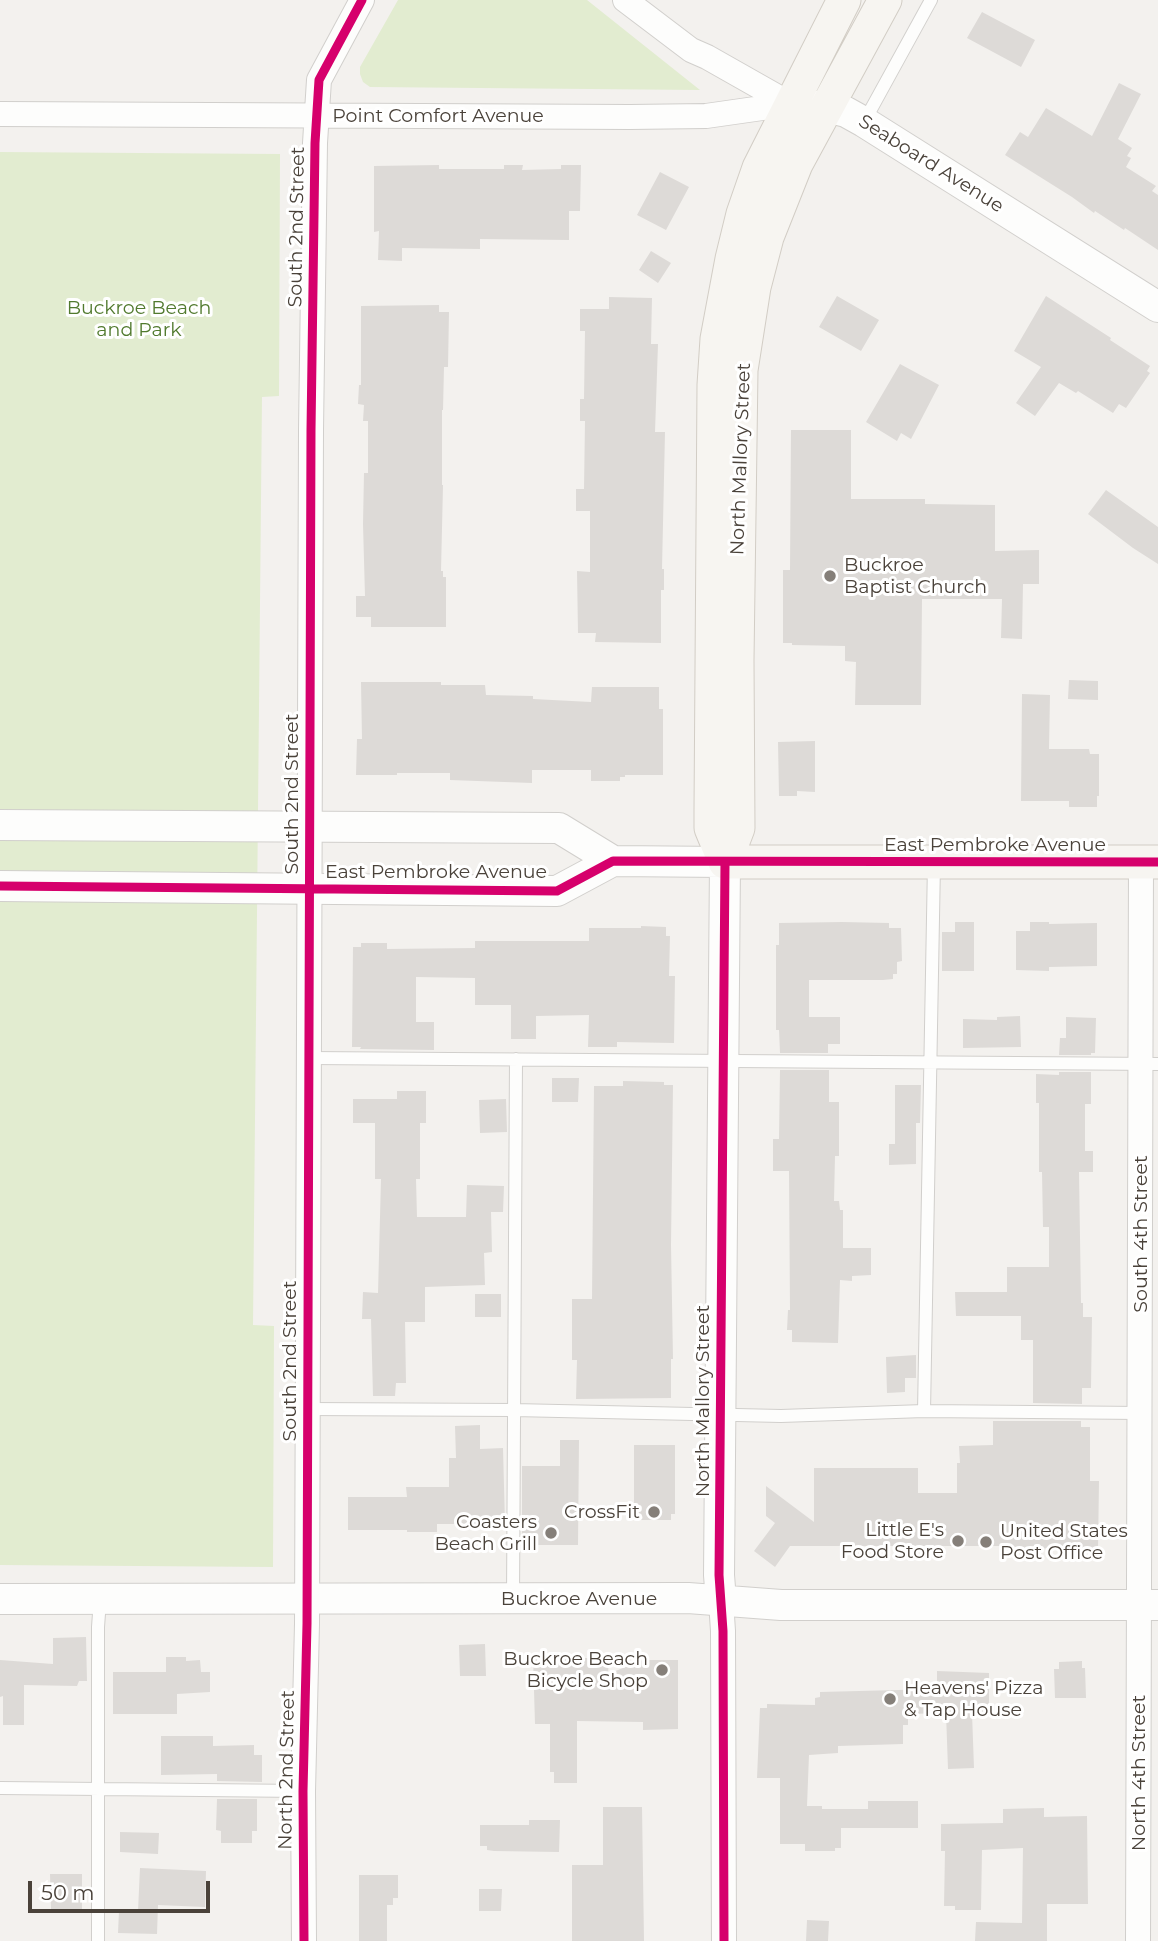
<!DOCTYPE html>
<html>
<head>
<meta charset="utf-8">
<style>
	body { margin:0 }
	#map { position:relative; width:1158px; height:1941px; overflow:hidden; background:#f3f1ee; font-family:Montserrat,sans-serif }
	canvas { display:block }
	.scale { position:absolute; left:28px; top:1881px; width:182px; height:32px; box-sizing:border-box; border:4px solid #4a423a; border-top:0; padding-left:9px; font-size:21px; line-height:24px; white-space:nowrap; color:#4a423a; -webkit-text-stroke:5px #fff; paint-order:stroke }
</style>
</head>
<body>
<div id="map">
<canvas width="1158" height="1941"></canvas>
<div class="scale">50 m</div>
</div>
<script>
const c = document.querySelector('canvas').getContext('2d');
c.lineJoin = 'round';
function fillPath(path, color) {
  c.fillStyle = color;
  c.fill(path, 'evenodd');
}
function poly(rows) {
  const path = new Path2D();
  for (const r of rows) {
    path.moveTo(r[0], r[1]);
    for (let i = 2; i < r.length; i += 2) path.lineTo(r[i], r[i + 1]);
  }
  return path;
}
function stroke(path, color, width, dash) {
  c.strokeStyle = color;
  c.lineWidth = width;
  c.lineCap = dash ? 'butt' : 'round';
  c.setLineDash(dash || []);
  c.stroke(path);
}
function write(font, color, halo, rows, align = 'center') {
  c.font = font + ' Montserrat,sans-serif';
  c.lineWidth = 6;
  c.setLineDash([]);
  c.textBaseline = 'middle';
  c.strokeStyle = halo;
  c.fillStyle = color;
  for (const [text, x, y, turn = 0] of rows) {
    c.save();
    c.translate(x, y);
    c.rotate((+turn || 0) * Math.PI / 180);
    c.textAlign = isNaN(turn) ? turn : align;
    if (halo) c.strokeText(text, 0, 0);
    c.fillText(text, 0, 0);
    c.restore();
  }
}
fillPath(poly([
	[398,0,587,0,700,90,370,87,363,82,360,74,360,67],
	[0,152,280,154,279,396,262,397,253,1325,274,1326,273,1567,0,1565]
]), '#e2ecd0');
fillPath(poly([
	[982,12,1035,40,1021,67,967,38],
	[1119,83,1141,94,1118,139,1132,148,1127,156,1131,158,1126,167,1156,186,1152,191,1158,195,1158,250,1125,228,1124,230,1095,211,1094,213,1072,197,1005,155,1020,132,1028,137,1046,108,1092,136],
	[439,165,439,169,504,169,504,165,523,165,522,170,561,169,561,165,581,165,580,211,569,211,569,240,480,239,480,249,402,248,402,261,378,260,379,231,374,232,374,166],
	[660,172,689,187,666,230,637,215],
	[651,251,671,263,658,283,639,270],
	[837,296,879,320,861,351,819,327],
	[1046,296,1111,338,1110,340,1150,366,1147,371,1150,373,1126,408,1119,404,1113,413,1078,391,1076,393,1059,383,1035,416,1016,403,1041,367,1014,351],
	[609,297,652,298,651,344,658,344,655,432,665,432,662,569,664,569,664,590,661,590,661,643,595,642,596,633,578,633,577,571,590,572,590,511,576,511,576,489,584,489,585,421,580,421,580,399,584,399,585,331,580,331,580,309,609,309],
	[439,305,439,312,449,312,448,367,444,367,443,410,442,410,442,485,443,485,441,571,443,571,443,577,446,577,446,627,371,627,371,617,356,617,356,596,365,596,363,524,364,473,368,473,368,421,363,421,364,405,358,404,359,385,361,385,361,306],
	[900,364,939,385,911,439,901,433,897,441,866,422],
	[791,430,851,430,851,499,925,499,925,504,995,505,995,551,1039,550,1039,584,1023,584,1022,639,1001,638,1002,599,922,599,921,705,855,705,856,662,845,661,845,646,792,645,792,643,783,643,783,570,790,570],
	[1106,490,1158,527,1158,564,1133,548,1088,514],
	[1069,680,1098,681,1098,700,1068,699],
	[361,682,441,682,441,685,485,685,486,695,533,696,533,699,591,702,592,687,659,687,659,709,663,709,663,775,625,775,625,777,620,777,620,781,591,781,591,770,532,770,532,783,450,780,450,773,397,773,397,775,356,775,357,739,362,739],
	[1022,694,1050,695,1049,749,1089,749,1090,754,1099,754,1099,796,1097,796,1097,807,1069,807,1069,801,1021,801],
	[815,741,815,792,797,791,797,796,779,796,778,742],
	[842,922,889,923,889,928,901,928,902,961,897,962,897,974,893,974,893,979,883,980,809,980,809,1017,840,1017,840,1044,828,1044,828,1053,780,1053,779,1030,776,1030,776,945,779,945,779,923],
	[955,922,974,922,974,971,942,971,942,932,955,932],
	[1030,922,1049,922,1049,924,1097,923,1097,966,1049,967,1049,971,1016,970,1016,931,1030,931],
	[641,926,666,927,666,936,670,936,669,976,675,976,674,1043,617,1042,617,1047,588,1047,589,1015,536,1016,536,1039,511,1039,511,1005,475,1005,475,978,416,977,416,1022,434,1022,434,1050,360,1049,361,1047,352,1047,353,947,361,947,361,943,387,943,387,949,475,948,475,941,589,941,589,928,641,928],
	[1020,1016,1021,1047,963,1048,963,1019,997,1020,997,1017],
	[1066,1017,1096,1018,1095,1053,1091,1053,1091,1055,1059,1055,1060,1038,1066,1038],
	[780,1070,829,1070,829,1102,839,1102,839,1156,835,1156,834,1201,839,1201,840,1210,843,1210,843,1248,871,1248,871,1275,852,1276,852,1281,840,1280,838,1343,792,1342,792,1330,787,1330,788,1310,790,1310,789,1171,773,1171,773,1139,779,1139],
	[1059,1072,1091,1072,1091,1104,1085,1104,1085,1151,1093,1151,1093,1172,1079,1172,1081,1303,1083,1303,1083,1317,1092,1317,1091,1388,1082,1388,1082,1404,1033,1403,1033,1340,1021,1340,1021,1316,956,1316,955,1292,1007,1292,1007,1267,1049,1267,1049,1227,1043,1227,1042,1172,1039,1172,1039,1103,1036,1103,1036,1074,1059,1075],
	[552,1078,579,1078,578,1102,552,1102],
	[623,1081,664,1082,664,1085,673,1085,671,1245,673,1359,671,1359,671,1398,576,1399,577,1360,572,1360,572,1299,592,1299,594,1086,623,1086],
	[895,1085,921,1085,920,1123,916,1123,916,1164,889,1165,889,1144,895,1144],
	[397,1091,426,1091,426,1123,420,1123,420,1179,416,1179,417,1217,466,1217,467,1185,504,1186,503,1212,491,1212,492,1252,484,1253,485,1285,425,1287,425,1322,405,1322,406,1383,396,1383,395,1396,373,1396,371,1319,362,1319,363,1292,378,1293,381,1179,375,1179,375,1123,353,1123,353,1099,397,1099],
	[506,1099,507,1132,480,1133,479,1100],
	[475,1294,501,1294,501,1317,475,1317],
	[916,1355,916,1378,905,1378,905,1392,887,1393,886,1357],
	[993,1421,1081,1421,1081,1427,1090,1427,1090,1481,1099,1481,1098,1549,1023,1548,1023,1550,1004,1550,1004,1546,790,1546,775,1567,754,1551,775,1523,766,1516,766,1486,814,1522,814,1468,918,1468,918,1493,957,1493,957,1463,960,1463,959,1446,993,1445],
	[480,1425,480,1449,503,1448,505,1524,437,1524,437,1532,407,1532,407,1530,348,1530,348,1497,407,1497,406,1487,449,1487,449,1458,456,1458,455,1426],
	[560,1440,579,1440,578,1545,522,1545,522,1466,560,1466],
	[634,1445,675,1445,675,1514,671,1514,671,1520,636,1520,636,1512,634,1512],
	[86,1637,87,1681,79,1681,77,1686,24,1685,24,1725,3,1725,3,1696,0,1697,0,1660,53,1664,53,1638],
	[485,1644,486,1676,460,1676,459,1645],
	[533,1656,574,1656,574,1658,609,1658,608,1674,643,1660,678,1660,678,1729,643,1730,643,1722,577,1721,577,1783,554,1783,554,1772,550,1772,550,1724,535,1724],
	[166,1657,186,1657,186,1661,200,1660,201,1672,210,1672,210,1692,177,1694,177,1714,113,1714,113,1672,166,1672],
	[1082,1661,1082,1668,1085,1668,1086,1698,1055,1698,1054,1669,1059,1669,1059,1662],
	[937,1671,989,1673,989,1713,972,1713,974,1768,948,1769,946,1713,908,1714,908,1725,903,1725,903,1744,838,1746,838,1753,809,1755,807,1806,822,1806,822,1809,868,1809,868,1801,918,1801,918,1828,841,1828,841,1848,835,1848,835,1851,805,1851,805,1844,780,1844,780,1778,757,1778,760,1708,767,1708,767,1704,815,1705,815,1698,820,1697,820,1692,937,1689],
	[161,1736,213,1736,213,1746,254,1745,254,1755,262,1755,262,1782,217,1781,217,1774,161,1775],
	[217,1799,257,1799,257,1831,252,1831,252,1843,221,1843,221,1831,216,1830],
	[603,1807,642,1807,644,1941,572,1941,572,1865,603,1865],
	[1044,1808,1044,1817,1087,1816,1088,1904,1047,1904,1047,1941,975,1941,976,1922,1022,1923,1023,1848,982,1850,981,1910,955,1910,955,1906,944,1906,945,1851,941,1851,941,1824,1003,1823,1003,1809],
	[529,1820,560,1820,559,1852,494,1851,487,1850,487,1846,480,1846,480,1825,529,1825],
	[120,1832,159,1833,158,1854,120,1852],
	[140,1868,206,1871,205,1907,158,1905,157,1934,118,1933,119,1911,138,1911],
	[50,1874,82,1874,82,1909,51,1909],
	[359,1875,398,1875,398,1898,393,1898,393,1905,387,1905,387,1941,359,1941],
	[479,1889,502,1889,501,1911,479,1911],
	[807,1920,829,1921,828,1941,806,1941]
]), '#dddad7');
const service = poly([
	[864,122,931,0],
	[309,1058,1158,1064],
	[307,1409,514,1410,781,1416,924,1411,1140,1413],
	[924,1411,934,863],
	[513,1599,516,1059],
	[0,1788,303,1791],
	[98,1941,98,1627,100,1600]
]);
const minor = poly([
	[625,0,691,50,707,57,790,104],
	[0,114,630,117,706,116,790,104],
	[721,1601,723,1631,724,1941],
	[304,1941,303,1791,307,1624,311,430,315,143,319,80,362,0],
	[1138,1941,1141,863]
]);
const tertiary = poly([
	[805,105,826,107,846,112,864,122,1158,307],
	[0,825,559,828,613,861],
	[0,886,557,891,613,861,725,862,719,1575,721,1601],
	[0,1599,688,1598,781,1605,1158,1605]
]);
const secondary = poly([
	[725,862,738,828,737,660,741,370,754,287,767,237,796,164,885,0],
	[725,862,711,828,711,809,714,385,717,339,732,259,743,214,759,168,844,0],
	[725,862,1158,862]
]);
stroke(service, '#d1cfcc', 14);
stroke(minor, '#d1cfcc', 26);
stroke(tertiary, '#d1cfcc', 32);
stroke(secondary, '#d2cdc5', 35);
stroke(service, '#fdfdfc', 12);
stroke(minor, '#fdfdfc', 24);
stroke(tertiary, '#fdfdfc', 30);
stroke(secondary, '#f7f5f1', 33);
stroke(poly([
	[0,886,557,891,613,861,1158,862],
	[304,1941,303,1791,307,1624,311,430,315,143,319,80,362,0],
	[724,1941,723,1631,719,1575,725,862]
]), '#d6006c', 9);
for (const [x, y, r, color] of [
	[830,576,7,"#857f79"],
	[654,1512,7,"#857f79"],
	[551,1533,7,"#857f79"],
	[958,1541,7,"#857f79"],
	[986,1542,7,"#857f79"],
	[662,1670,7,"#857f79"],
	[890,1699,7,"#857f79"]
]) {
  const dot = new Path2D();
  dot.arc(x, y, r, 0, 2 * Math.PI);
  c.fillStyle = color;
  c.fill(dot);
  stroke(dot, '#fff', 2.5);
}
write('19px', '#4a423a', '#fff', [
	["Point Comfort Avenue",438,116],
	["Seaboard Avenue",931,164,32],
	["South 2nd Street",297,227,-89],
	["North Mallory Street",741,459,-88],
	["South 2nd Street",292,794,-90],
	["East Pembroke Avenue",995,845],
	["East Pembroke Avenue",436,872],
	["South 4th Street",1141,1234,-90],
	["South 2nd Street",290,1361,-90],
	["North Mallory Street",703,1401,-90],
	["Buckroe Avenue",579,1599],
	["North 2nd Street",287,1770,-89],
	["North 4th Street",1139,1773,-90]
]);
write('19px', '#517a2e', '#fff', [
	["Buckroe Beach",139,308],
	["and Park",139,330]
]);
write('19px', '#4a423a', '#fff', [
	["Buckroe",844,565,"left"],
	["Baptist Church",844,587,"left"],
	["CrossFit",640,1512],
	["Coasters",537,1522],
	["Beach Grill",537,1544],
	["Little E's",944,1530],
	["Food Store",944,1552],
	["United States",1000,1531,"left"],
	["Post Office",1000,1553,"left"],
	["Buckroe Beach",648,1659],
	["Bicycle Shop",648,1681],
	["Heavens' Pizza",904,1688,"left"],
	["& Tap House",904,1710,"left"]
], 'right');
</script>
</body>
</html>
